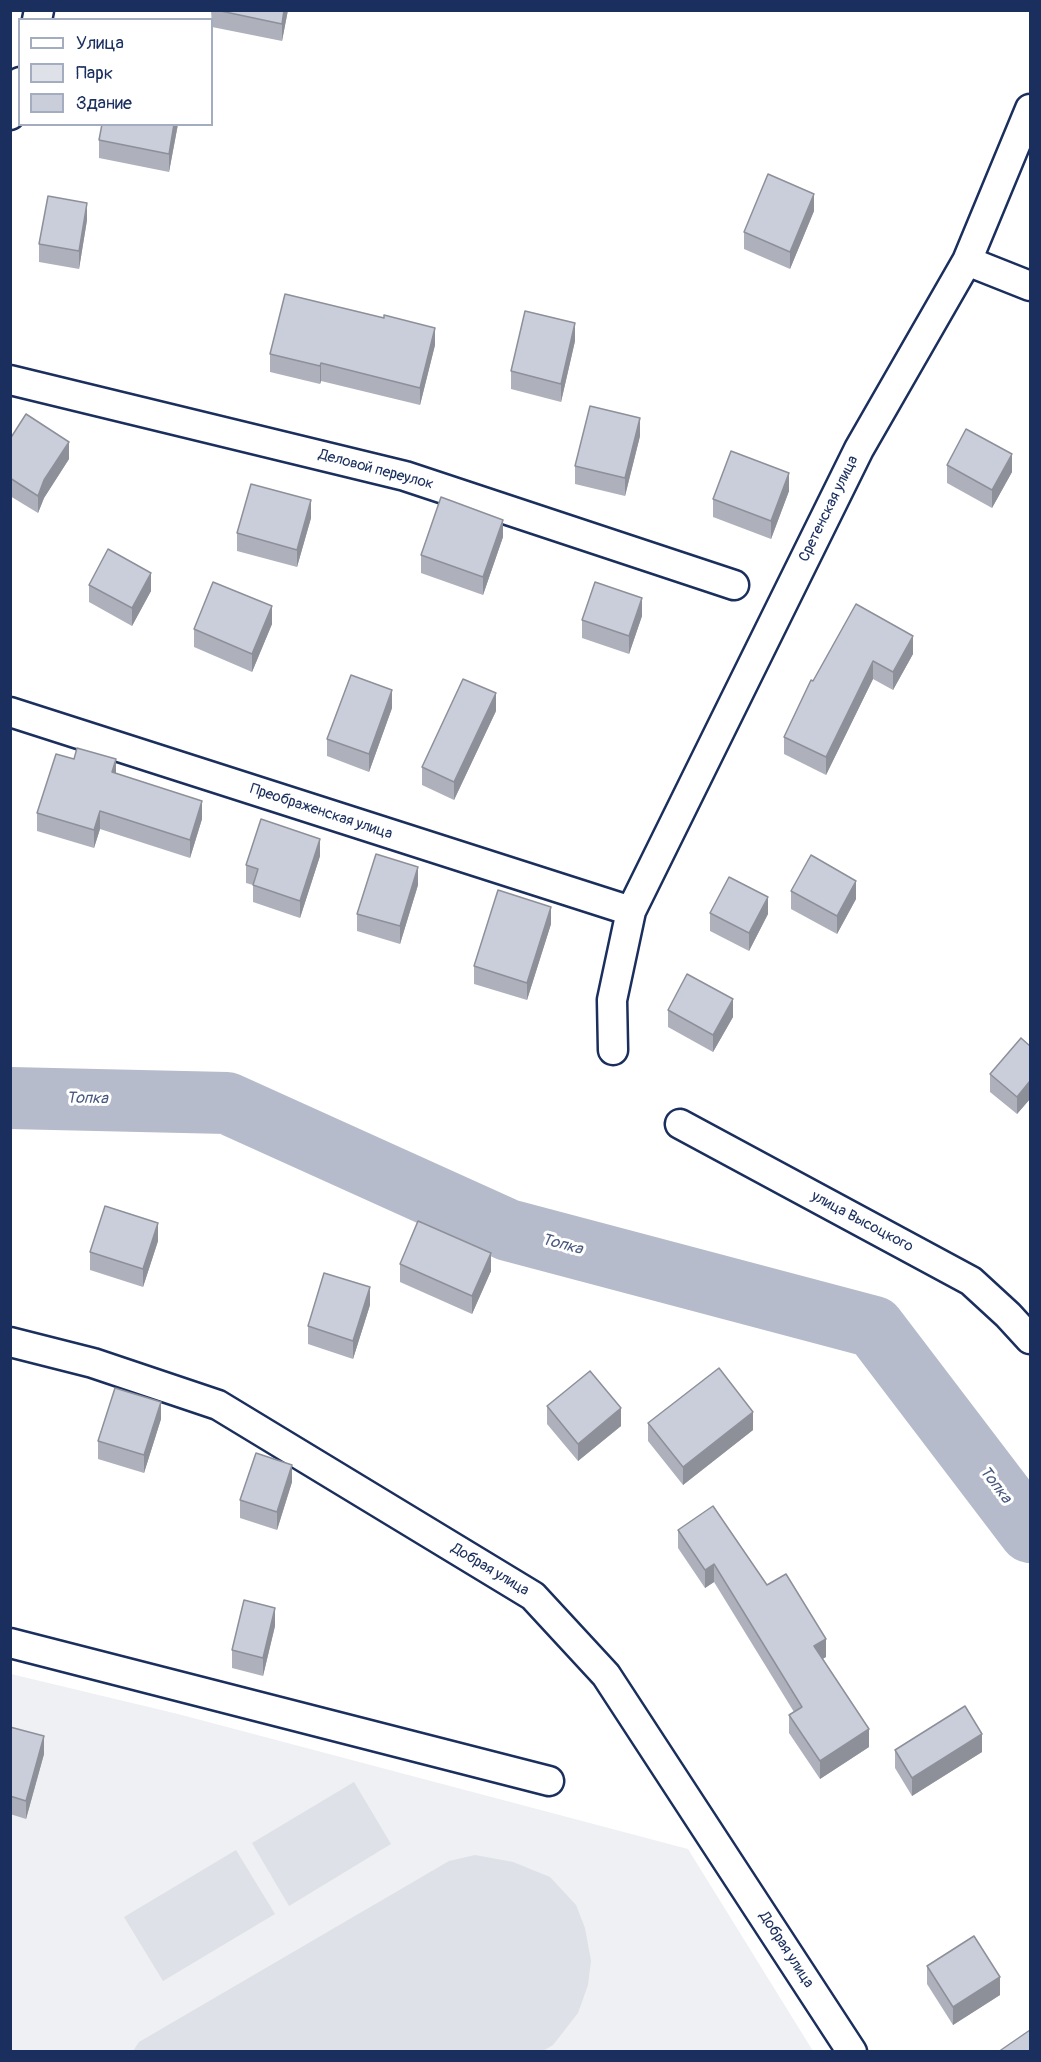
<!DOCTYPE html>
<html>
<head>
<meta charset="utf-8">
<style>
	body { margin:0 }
	#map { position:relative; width:1041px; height:2062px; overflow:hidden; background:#fff; font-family:Pangolin,sans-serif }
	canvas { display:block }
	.frame { position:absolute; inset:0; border:12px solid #1b2f5e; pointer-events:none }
	.legend { position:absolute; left:18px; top:18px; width:195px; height:108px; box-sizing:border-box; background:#fff; border:2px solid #a4acbf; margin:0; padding:8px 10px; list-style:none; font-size:18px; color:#1b2f5e }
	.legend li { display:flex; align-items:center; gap:12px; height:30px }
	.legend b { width:30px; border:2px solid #a4acbf }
</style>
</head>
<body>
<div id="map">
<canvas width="1041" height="2062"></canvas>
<div class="frame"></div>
<ul class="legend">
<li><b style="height:8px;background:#fff"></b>Улица</li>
<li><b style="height:16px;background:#dee1e7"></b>Парк</li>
<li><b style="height:16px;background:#caceda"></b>Здание</li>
</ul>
</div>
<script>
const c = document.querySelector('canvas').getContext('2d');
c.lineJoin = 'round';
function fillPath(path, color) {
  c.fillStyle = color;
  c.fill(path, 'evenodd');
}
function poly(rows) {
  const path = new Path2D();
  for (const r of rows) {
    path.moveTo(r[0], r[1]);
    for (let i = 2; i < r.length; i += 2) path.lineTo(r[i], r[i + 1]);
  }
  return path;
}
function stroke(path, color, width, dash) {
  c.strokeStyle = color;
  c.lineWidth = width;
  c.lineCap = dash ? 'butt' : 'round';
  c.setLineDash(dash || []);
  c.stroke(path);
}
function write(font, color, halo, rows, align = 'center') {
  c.font = font + ' Pangolin,sans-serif';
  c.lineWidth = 6;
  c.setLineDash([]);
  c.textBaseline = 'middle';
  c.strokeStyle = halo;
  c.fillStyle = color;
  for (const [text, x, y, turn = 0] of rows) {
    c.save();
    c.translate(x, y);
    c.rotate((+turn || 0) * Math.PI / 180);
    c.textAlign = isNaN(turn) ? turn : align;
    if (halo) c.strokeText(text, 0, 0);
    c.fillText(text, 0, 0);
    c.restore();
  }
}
fillPath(poly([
	[11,1674,178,1714,688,1849,813,2051,11,2052]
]), '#eff0f4');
fillPath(poly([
	[354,1782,391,1844,289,1906,252,1843],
	[236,1850,275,1914,163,1981,124,1917],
	[475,1855,513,1862,550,1877,576,1905,585,1928,591,1961,588,1985,578,2013,553,2045,543,2051,133,2051,139,2042,449,1861]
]), '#dee1e7');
stroke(poly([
	[10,1098,227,1103,508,1230,874,1327,1030,1532]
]), '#b5bbca', 62);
const street = poly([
	[37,20,39,10],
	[10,115,20,82],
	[967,261,1030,286],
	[10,380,405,476,734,585],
	[10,712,631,911],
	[613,1050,612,1000,631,911,859,449,967,261,1030,109],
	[680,1124,971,1281,1008,1315,1030,1339],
	[10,1342,93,1363,218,1405,533,1596,606,1675,852,2052],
	[10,1643,549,1781]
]);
stroke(street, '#1b2f5e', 33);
stroke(street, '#fff', 28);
fillPath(poly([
	[211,10,288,10,282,41,212,27],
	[178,124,169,172,99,158,99,140],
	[814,211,790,269,744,249,744,232],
	[87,220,79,269,39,262,39,244],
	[575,341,561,402,511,389,511,371],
	[435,345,420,405,321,381,320,384,270,372,270,354],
	[640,436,625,496,575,484,575,466],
	[10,439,69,459,44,498,38,513,10,496],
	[947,465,1012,472,992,508,947,483],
	[789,491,771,539,713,517,713,499],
	[311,518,297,567,237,551,237,533],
	[503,537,483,595,421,573,421,555],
	[89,585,151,591,132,626,89,602],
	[856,604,913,654,893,690,873,679,826,775,784,754,784,737,813,681],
	[642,616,629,654,582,638,582,620],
	[272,624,252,672,194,647,194,629],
	[392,708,369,772,327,756,327,739],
	[496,711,454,800,422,785,422,767],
	[116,773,202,819,190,858,100,829,94,848,37,831,37,813],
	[320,856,300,918,253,902,253,885,246,883,246,865],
	[418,885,400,944,357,931,357,914],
	[791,891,856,899,837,934,791,909],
	[710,913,768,914,749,951,710,931],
	[551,924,527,1000,474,984,474,966],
	[668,1010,733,1017,713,1052,668,1027],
	[1030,1046,1030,1099,1017,1114,990,1092,990,1074],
	[158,1241,143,1287,90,1270,90,1252],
	[400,1264,491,1271,472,1314,400,1282],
	[370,1305,353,1359,308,1344,308,1326],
	[547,1406,621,1426,578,1461,547,1424],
	[161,1419,144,1473,98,1459,98,1441],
	[648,1423,753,1430,683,1485,648,1441],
	[292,1482,277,1530,240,1518,240,1500],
	[678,1530,767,1585,826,1657,822,1659,869,1747,820,1779,789,1733,789,1715,794,1712,714,1582,705,1588,678,1548],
	[275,1626,263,1676,232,1668,232,1650],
	[10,1727,44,1754,26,1819,10,1814],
	[895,1750,982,1752,912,1796,895,1768],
	[927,1966,1000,1995,953,2025,927,1984]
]), '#aeb1bb');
fillPath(poly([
	[284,10,288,10,282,41,282,24],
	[174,124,178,124,169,172,169,154],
	[814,194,814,211,790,269,790,252],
	[87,203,87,220,79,269,79,251],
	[575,323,575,341,561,402,561,384],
	[435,328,435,345,420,405,420,388],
	[321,363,321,381,320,384,320,366],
	[640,418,640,436,625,496,625,478],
	[69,442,69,459,44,498,38,513,38,496,44,480],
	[1012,454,1012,472,992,508,992,490],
	[789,473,789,491,771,539,771,521],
	[311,500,311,518,297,567,297,550],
	[503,520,503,537,483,595,483,577],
	[151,573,151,591,132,626,132,608],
	[642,598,642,616,629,654,629,636],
	[272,606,272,624,252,672,252,654],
	[913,636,913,654,893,690,893,672],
	[873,661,873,679,826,775,826,757],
	[392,690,392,708,369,772,369,754],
	[496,693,496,711,454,800,454,782],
	[116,759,116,777,112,772],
	[202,801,202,819,190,858,190,840],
	[100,811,100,829,94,848,94,830],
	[320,839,320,856,300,918,300,901],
	[418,867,418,885,400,944,400,926],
	[856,881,856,899,837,934,837,916],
	[768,897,768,914,749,951,749,933],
	[551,907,551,924,527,1000,527,983],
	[733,999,733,1017,713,1052,713,1035],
	[1030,1081,1030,1099,1017,1114,1017,1097],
	[158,1223,158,1241,143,1287,143,1269],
	[491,1253,491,1271,472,1314,472,1296],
	[370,1287,370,1305,353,1359,353,1341],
	[161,1402,161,1419,144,1473,144,1455],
	[621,1408,621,1426,578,1461,578,1444],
	[753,1412,753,1430,683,1485,683,1467],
	[292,1465,292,1482,277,1530,277,1512],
	[714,1564,714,1582,705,1588,705,1570],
	[275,1608,275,1626,263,1676,263,1658],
	[826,1639,826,1657,814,1664,814,1646],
	[869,1729,869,1747,820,1779,820,1761],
	[982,1734,982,1752,912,1796,912,1778],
	[44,1736,44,1754,26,1819,26,1801],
	[1000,1977,1000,1995,953,2025,953,2007]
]), '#8d9099');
const building = poly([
	[216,10,284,10,282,24,216,10],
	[102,124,174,124,169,154,99,140,102,124],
	[768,174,814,194,790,252,744,232,768,174],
	[48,196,87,203,79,251,39,244,48,196],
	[285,294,384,318,384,315,435,328,420,388,321,363,320,366,270,354,285,294],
	[525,311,575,323,561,384,511,371,525,311],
	[590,406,640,418,625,478,575,466,590,406],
	[26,414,69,442,44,480,38,496,10,478,10,439,26,414],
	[966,429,1012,454,992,490,947,465,966,429],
	[731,451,789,473,771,521,713,499,731,451],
	[251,484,311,500,297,550,237,533,251,484],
	[441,497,503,520,483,577,421,555,441,497],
	[108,549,151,573,132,608,89,585,108,549],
	[213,582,272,606,252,654,194,629,213,582],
	[595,582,642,598,629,636,582,620,595,582],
	[856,604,913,636,893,672,873,661,826,757,784,737,811,680,813,681,856,604],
	[351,675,392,690,369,754,327,739,351,675],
	[463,679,496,693,454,782,422,767,463,679],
	[77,748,116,759,112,772,202,801,190,840,100,811,94,830,37,813,56,754,74,759,77,748],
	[261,819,320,839,300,901,253,885,258,869,246,865,261,819],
	[376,854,418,867,400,926,357,914,376,854],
	[811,855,856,881,837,916,791,891,811,855],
	[729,877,768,897,749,933,710,913,729,877],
	[498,890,551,907,527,983,474,966,498,890],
	[687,974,733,999,713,1035,668,1010,687,974],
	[1021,1038,1030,1046,1030,1081,1017,1097,990,1074,1021,1038],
	[105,1206,158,1223,143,1269,90,1252,105,1206],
	[418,1221,491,1253,472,1296,400,1264,418,1221],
	[324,1273,370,1287,353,1341,308,1326,324,1273],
	[719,1368,753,1412,683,1467,648,1423,719,1368],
	[590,1371,621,1408,578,1444,547,1406,590,1371],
	[115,1388,161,1402,144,1455,98,1441,115,1388],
	[256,1453,292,1465,277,1512,240,1500,256,1453],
	[713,1506,767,1585,786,1574,826,1639,814,1646,869,1729,820,1761,789,1715,802,1707,714,1564,705,1570,678,1530,713,1506],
	[244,1600,275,1608,263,1658,232,1650,244,1600],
	[965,1706,982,1734,912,1778,895,1750,965,1706],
	[10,1727,44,1736,26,1801,10,1796,10,1727],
	[974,1936,1000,1977,953,2007,927,1966,974,1936],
	[1030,2030,1030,2052,998,2052,1030,2030]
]);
fillPath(building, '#caceda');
stroke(building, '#8d9099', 1.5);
write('15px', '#1b2f5e', '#fff', [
	["Деловой переулок",376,470,15],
	["Сретенская улица",829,509,-64],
	["Преображенская улица",321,812,18],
	["улица Высоцкого",862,1222,28],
	["Добрая улица",490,1570,31],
	["Добрая улица",786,1950,57]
]);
write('italic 16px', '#49597e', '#fff', [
	["Топка",87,1099,1],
	["Топка",562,1245,15],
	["Топка",995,1485,53]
]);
</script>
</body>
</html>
